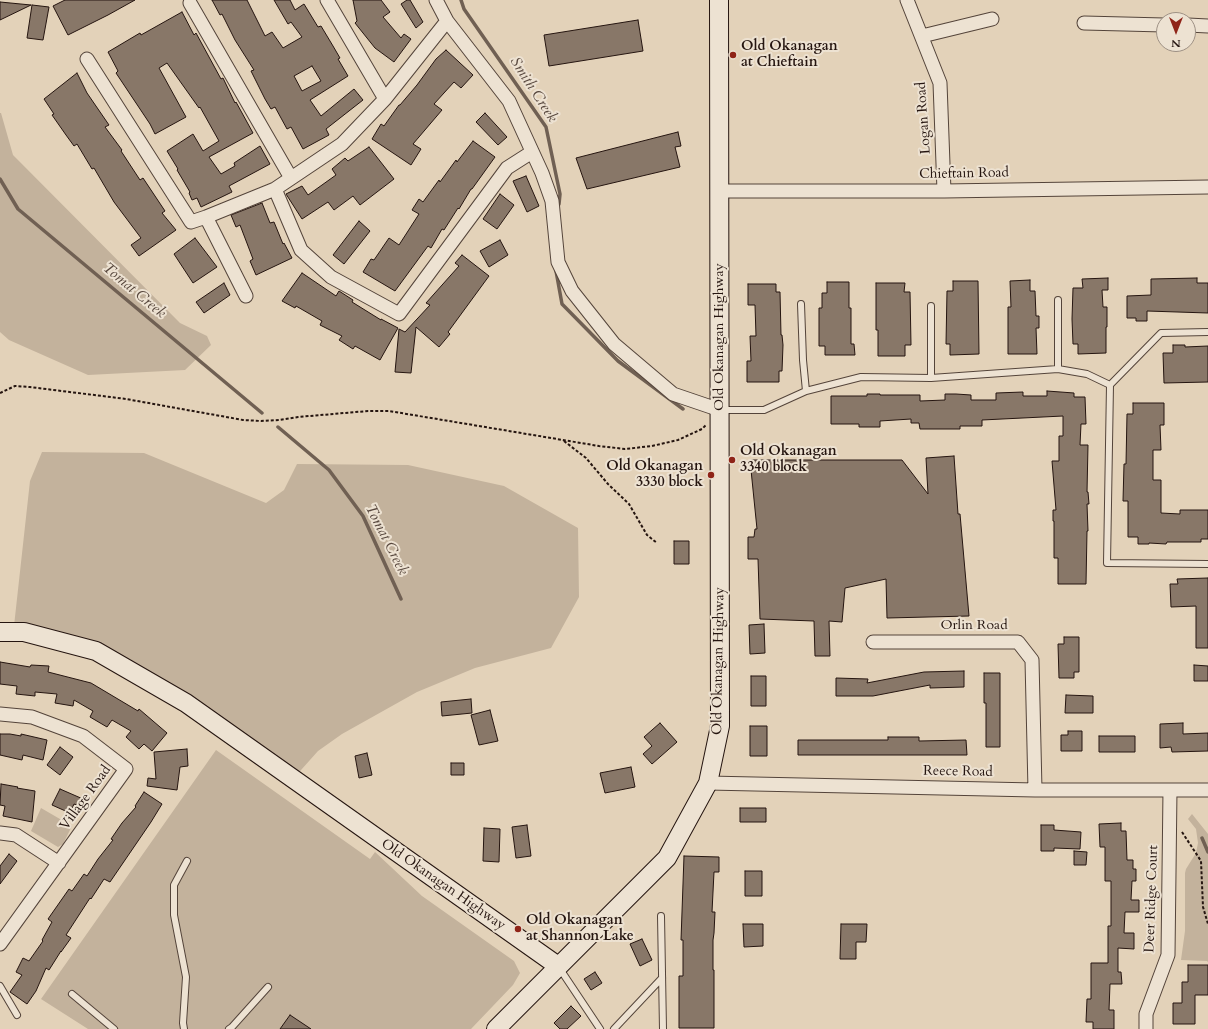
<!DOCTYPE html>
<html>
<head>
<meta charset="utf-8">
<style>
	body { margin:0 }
	#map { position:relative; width:1208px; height:1029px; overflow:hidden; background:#e3d2b9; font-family:Cardo,serif }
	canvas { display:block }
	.north { position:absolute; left:1156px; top:12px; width:40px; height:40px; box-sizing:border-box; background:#ede2d2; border:1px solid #9d9084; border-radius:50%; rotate:180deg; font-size:11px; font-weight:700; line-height:16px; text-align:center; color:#251510 }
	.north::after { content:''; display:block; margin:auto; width:14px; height:18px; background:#8f2418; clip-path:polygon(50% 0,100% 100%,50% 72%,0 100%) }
</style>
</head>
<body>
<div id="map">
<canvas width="1208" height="1029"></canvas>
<div class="north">N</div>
</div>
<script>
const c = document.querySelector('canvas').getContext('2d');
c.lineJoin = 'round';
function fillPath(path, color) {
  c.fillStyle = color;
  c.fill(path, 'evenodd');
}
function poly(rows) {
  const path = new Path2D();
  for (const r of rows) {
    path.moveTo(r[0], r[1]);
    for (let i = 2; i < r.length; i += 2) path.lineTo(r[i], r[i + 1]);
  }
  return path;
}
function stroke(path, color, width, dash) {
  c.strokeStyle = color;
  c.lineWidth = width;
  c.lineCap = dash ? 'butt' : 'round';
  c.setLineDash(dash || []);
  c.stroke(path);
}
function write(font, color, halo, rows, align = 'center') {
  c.font = font + ' Cardo,serif';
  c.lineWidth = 4;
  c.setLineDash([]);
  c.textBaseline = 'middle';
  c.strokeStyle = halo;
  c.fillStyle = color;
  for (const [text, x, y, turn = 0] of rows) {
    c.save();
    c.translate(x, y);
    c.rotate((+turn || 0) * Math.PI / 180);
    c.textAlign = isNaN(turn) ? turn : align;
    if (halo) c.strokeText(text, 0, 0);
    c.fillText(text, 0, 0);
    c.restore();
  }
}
fillPath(poly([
	[1,113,13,155,180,323,207,336,211,345,185,370,88,375,9,340,0,332,0,113],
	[42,452,144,453,266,503,284,490,297,464,408,465,504,486,578,528,579,597,551,648,475,668,417,692,342,734,318,751,293,779,135,676,55,641,13,635,30,481],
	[216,750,370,859,375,852,422,896,514,961,520,973,513,985,471,1029,88,1029,41,999],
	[41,808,72,826,63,844,58,847,31,831],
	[1192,814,1208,834,1208,962,1207,961,1181,960,1185,931,1185,873,1186,869,1196,853,1198,843,1196,829,1188,819]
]), '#c3b29c');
stroke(poly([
	[461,0,464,9,546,127,560,194,559,204],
	[0,179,18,209,262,413],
	[556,271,562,304,618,361,683,409],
	[278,427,329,470,363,516,401,599],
	[1202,838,1208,852]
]), '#706053', 3.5);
const building = poly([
	[65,0,135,0,108,15,68,35,53,6,65,0],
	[212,0,247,0,265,36,272,32,283,48,302,37,291,22,288,24,274,0,290,0,295,10,304,4,318,27,321,26,333,46,340,58,338,59,348,76,310,100,321,116,354,89,363,100,326,129,329,135,303,149,291,127,287,129,275,107,271,109,265,99,251,71,254,70,235,40,222,14,220,15,212,0],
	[312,66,321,81,302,91,294,76,312,66],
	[353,0,381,0,390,12,383,17,401,38,404,34,411,39,394,62,375,48,355,23,357,21,353,0],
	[407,0,410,0,423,22,416,28,401,4,407,0],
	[0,2,31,5,0,20,0,2],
	[32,5,49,7,43,40,27,38,32,5],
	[182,12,194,35,196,33,221,79,223,78,235,103,236,102,253,133,209,157,221,174,235,166,234,163,260,146,270,164,229,186,232,192,201,207,197,198,192,200,189,193,190,192,177,170,178,169,167,151,193,134,203,151,219,141,200,107,199,108,167,63,159,68,186,117,155,134,150,124,116,73,118,71,108,52,140,33,141,35,182,12],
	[638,20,643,51,549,66,544,35,638,20],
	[446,50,473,75,461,88,454,82,434,104,442,110,413,144,421,149,411,165,372,139,381,124,384,126,399,105,400,105,417,85,436,59,446,50],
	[77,73,87,93,109,125,105,127,122,150,121,151,140,180,143,178,165,211,162,213,176,230,139,256,131,245,141,238,114,202,94,168,92,169,77,144,74,146,66,135,52,115,54,114,44,99,77,73],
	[485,113,507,137,498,145,476,122,485,113],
	[678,132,681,146,675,147,680,167,587,189,576,158,678,132],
	[473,141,495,157,472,189,471,189,459,209,458,208,444,230,442,229,431,248,428,246,395,291,363,272,371,259,374,260,389,238,399,245,419,214,412,210,419,199,423,202,439,180,440,182,456,160,457,162,473,141],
	[369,147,394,179,360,205,353,196,334,210,328,202,302,219,286,194,302,186,308,195,336,175,332,169,345,158,348,161,369,147],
	[526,176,539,206,527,212,513,181,526,176],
	[500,194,514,205,497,229,483,219,500,194],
	[262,203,270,223,274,222,283,244,284,243,292,258,256,275,250,261,253,259,240,225,236,227,231,215,262,203],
	[359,221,370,231,344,264,333,255,359,221],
	[195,238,217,267,193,283,174,254,195,238],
	[500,240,508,255,489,267,480,251,500,240],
	[462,255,489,276,448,332,450,334,439,347,416,327,411,373,395,372,399,329,405,332,430,305,426,303,459,266,455,263,462,255],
	[302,273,336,296,339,291,353,300,352,302,381,320,381,319,398,328,380,360,355,346,353,349,339,340,342,336,320,325,322,321,296,306,295,308,282,301,302,273],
	[1108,278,1108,290,1102,290,1103,307,1107,307,1107,327,1106,327,1106,353,1078,354,1078,344,1073,344,1072,319,1073,288,1083,288,1082,279,1108,278],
	[1197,278,1197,283,1208,283,1208,313,1147,311,1147,321,1136,321,1136,318,1127,318,1127,296,1151,295,1151,279,1197,278],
	[1030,280,1030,291,1035,291,1036,316,1039,316,1039,328,1036,328,1037,354,1008,354,1008,307,1011,307,1010,281,1030,280],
	[953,281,978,281,979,354,950,355,950,344,946,344,947,291,953,291,953,281],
	[827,282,849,282,849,308,851,308,851,344,854,344,855,355,825,355,825,346,819,346,819,308,822,308,822,293,827,293,827,282],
	[224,283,230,295,204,313,196,302,224,283],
	[876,283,905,283,904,292,910,292,911,345,905,345,905,356,878,356,878,330,876,330,876,283],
	[748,284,776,284,776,292,780,292,781,335,782,335,783,345,782,371,779,371,779,382,747,382,747,361,751,361,750,336,756,336,755,305,748,305,748,284],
	[1173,345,1185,345,1185,347,1208,346,1208,382,1164,383,1163,353,1173,353,1173,345],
	[1047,391,1074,393,1074,397,1085,397,1086,424,1081,424,1080,445,1088,445,1087,492,1088,492,1089,504,1087,504,1088,531,1087,531,1086,584,1058,584,1058,558,1054,558,1054,521,1053,521,1053,510,1056,510,1052,461,1059,461,1059,436,1063,436,1063,416,982,420,982,426,960,426,960,429,920,429,919,423,911,423,911,419,880,421,880,427,859,427,859,424,831,424,831,396,867,396,867,394,880,394,880,395,920,395,920,401,945,400,945,394,956,394,971,395,971,400,996,400,996,393,1023,392,1023,396,1047,396,1047,391],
	[1133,403,1164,403,1164,425,1160,425,1161,450,1153,450,1153,480,1161,480,1161,513,1180,514,1180,510,1208,510,1208,539,1201,539,1201,542,1167,542,1166,544,1149,543,1149,544,1138,544,1138,537,1128,537,1128,501,1123,501,1124,464,1126,464,1127,414,1133,414,1133,403],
	[954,456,958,514,960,514,969,616,887,618,886,579,845,588,842,622,829,621,830,656,815,656,814,621,760,619,758,559,748,559,748,537,754,537,755,529,757,529,750,460,902,460,928,494,926,458,954,456],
	[674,541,689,541,689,564,674,564,674,541],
	[1208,578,1208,648,1196,648,1196,606,1171,607,1170,584,1178,584,1177,579,1208,578],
	[764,624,765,653,750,654,749,625,764,624],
	[1064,637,1079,637,1079,672,1074,672,1074,678,1059,678,1058,644,1064,644,1064,637],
	[0,662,30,667,31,665,49,666,48,672,91,683,138,711,139,709,167,733,152,751,144,744,139,749,126,737,131,731,112,720,107,727,90,717,93,711,74,700,73,706,55,703,57,694,35,692,35,696,16,694,17,686,0,684,0,662],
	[1194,665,1208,666,1208,681,1194,681,1194,665],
	[964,671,964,687,930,688,930,685,873,696,836,696,836,678,868,679,867,683,924,672,964,671],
	[984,673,1000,673,1000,747,986,747,986,703,984,703,984,673],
	[751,676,766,676,766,706,751,706,751,676],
	[1066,695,1093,696,1093,713,1065,713,1066,695],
	[471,699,472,713,442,716,441,702,471,699],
	[490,710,498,741,479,745,471,715,490,710],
	[660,723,677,742,652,764,643,754,652,746,644,737,660,723],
	[1183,723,1183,734,1208,733,1208,751,1172,752,1171,747,1160,748,1160,724,1183,723],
	[750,726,767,726,767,756,750,756,750,726],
	[1068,731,1082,731,1082,751,1061,751,1061,735,1068,735,1068,731],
	[0,734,10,734,21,736,21,734,47,740,43,760,23,755,22,760,0,755,0,734],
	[1099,736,1135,736,1135,752,1099,752,1099,736],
	[888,737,919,737,919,741,966,740,967,755,798,755,798,740,888,740,888,737],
	[60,747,73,757,60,775,47,765,60,747],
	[187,749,188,766,180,767,177,790,147,786,148,778,156,779,154,752,187,749],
	[367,753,372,775,359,778,355,756,367,753],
	[451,763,464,763,464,775,451,775,451,763],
	[631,767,635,787,605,793,600,773,631,767],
	[1,784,18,787,17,788,35,791,32,822,3,816,5,806,0,805,1,784],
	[60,789,83,799,79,806,74,804,70,813,52,805,60,789],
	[144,792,162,804,151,822,110,882,104,879,91,899,90,898,66,935,71,938,61,952,61,951,49,970,46,968,36,991,27,1004,10,992,22,975,16,972,23,958,29,961,43,941,42,940,52,922,48,919,69,889,72,891,84,874,87,876,98,859,113,840,111,839,122,823,136,807,135,806,144,792],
	[740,808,766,808,766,822,740,822,740,808],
	[1121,823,1121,831,1126,831,1127,860,1133,860,1133,869,1136,869,1136,881,1132,881,1131,900,1139,900,1139,912,1125,912,1124,933,1134,933,1134,949,1118,948,1118,972,1121,972,1122,984,1110,984,1109,1010,1114,1010,1114,1029,1093,1029,1093,1022,1086,1022,1087,999,1091,999,1091,963,1108,963,1108,926,1111,926,1111,881,1105,881,1105,847,1100,847,1099,824,1121,823],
	[527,825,531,856,516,858,512,827,527,825],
	[1041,825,1054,825,1054,830,1081,832,1080,849,1054,848,1054,851,1041,851,1041,825],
	[484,828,500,829,499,862,483,861,484,828],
	[1074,851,1087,852,1086,865,1074,865,1074,851],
	[9,854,17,861,0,884,0,866,9,854],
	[684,856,719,857,719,872,714,872,712,912,715,912,714,933,713,940,713,970,714,970,714,1028,679,1028,679,976,683,976,683,940,681,940,684,856],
	[745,871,762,871,762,896,745,896,745,871],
	[743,924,763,924,763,946,744,947,743,924],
	[841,924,867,924,866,942,856,942,856,959,840,959,841,924],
	[642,939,652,960,640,966,630,944,642,939],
	[1188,965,1208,965,1208,995,1195,995,1195,1024,1173,1024,1173,1003,1182,1003,1182,982,1188,982,1188,965],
	[595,972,602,983,591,990,584,979,595,972],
	[571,1006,581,1016,567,1029,560,1029,554,1023,571,1006],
	[290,1015,311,1029,280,1029,290,1015]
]);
fillPath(building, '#887768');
stroke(building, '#251510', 1);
const lane = poly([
	[1058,300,1058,369],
	[801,304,803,360,806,391],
	[931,306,931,378],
	[1208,332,1161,333,1110,385,1107,563,1208,564],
	[720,410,764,410,806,391,861,377,931,378,1058,369,1087,374,1110,385],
	[661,916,663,1029],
	[560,969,600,1029],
	[0,986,17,1015],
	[72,994,114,1029],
	[184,1029,183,1023,186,977,174,915,174,885,187,861],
	[229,1029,232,1027,268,987],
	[614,1029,662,978]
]);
const street = poly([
	[327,0,385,99],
	[436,0,447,21,509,101,542,173,552,201,558,262,572,291,614,344,673,394,720,410],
	[907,0,940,83,944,191],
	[190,3,291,178],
	[447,21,385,99,342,144,275,189,301,250,331,277,399,314,507,168,532,152],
	[1084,23,1164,25],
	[1188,25,1208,26],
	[922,36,992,19],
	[87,59,191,222,206,217,275,189],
	[720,191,944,191,1208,187],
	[206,217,246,296],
	[873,642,1018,642,1032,660,1035,790],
	[0,714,32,717,83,736,126,769,0,944],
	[708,783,1035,790,1208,790],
	[0,833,16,835,59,863],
	[1146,1029,1146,1014,1168,955,1170,790]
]);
const secondary = poly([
	[0,632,24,632,96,651,186,703,558,966],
	[496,1029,667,858,708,783,720,726,719,0]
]);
stroke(lane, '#54443a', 8);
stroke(street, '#54443a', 15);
stroke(secondary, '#251510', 20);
stroke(poly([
	[0,393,15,386,30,387,126,399,243,420,261,421,279,420,298,417,368,411,389,411,599,446,625,449,652,446,678,440,702,429,706,425],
	[564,441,586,458,608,484,629,504,647,535,657,543],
	[1182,832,1201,861,1203,907,1208,924]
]), '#251510', 2, [3, 2]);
stroke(lane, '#ede2d2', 6);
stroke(street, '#ede2d2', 13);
stroke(secondary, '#ede2d2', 18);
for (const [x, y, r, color] of [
	[733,55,4,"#8f2418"],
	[732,460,4,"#8f2418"],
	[711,475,4,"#8f2418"],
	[518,929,4,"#8f2418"]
]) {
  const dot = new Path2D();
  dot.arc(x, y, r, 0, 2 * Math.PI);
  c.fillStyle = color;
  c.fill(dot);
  stroke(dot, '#ede2d2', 1.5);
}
write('bold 14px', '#251510', '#ede2d2', [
	["Old Okanagan",741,47],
	["at Chieftain",741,63],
	["Old Okanagan",740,452],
	["3340 block",740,468],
	["Old Okanagan",703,467,"right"],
	["3330 block",703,483,"right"],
	["Old Okanagan",526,921],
	["at Shannon Lake",526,937]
], 'left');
write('14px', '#251510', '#ede2d2', [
	["Logan Road",924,118,-94],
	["Chieftain Road",964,174,-1],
	["Old Okanagan Highway",720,337,-90],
	["Orlin Road",974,626],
	["Old Okanagan Highway",719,661,-89],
	["Reece Road",958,772,1],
	["Village Road",86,798,-54],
	["Old Okanagan Highway",443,885,35],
	["Deer Ridge Court",1152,899,-88]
]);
write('italic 15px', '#57473d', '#ede2d2', [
	["Smith Creek",533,90,57],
	["Tomat Creek",134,291,40],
	["Tomat Creek",386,540,63]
]);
</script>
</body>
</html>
